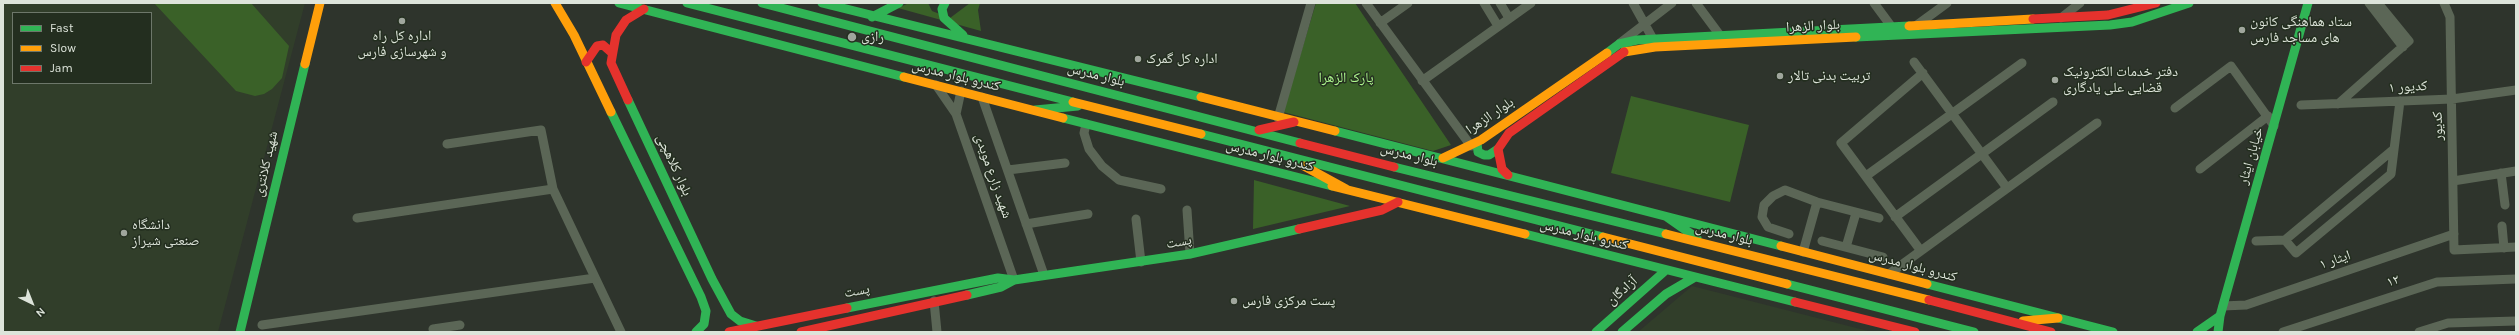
<!DOCTYPE html>
<html>
<head>
<meta charset="utf-8">
<style>
	body { margin:0 }
	#map { position:relative; width:2519px; height:335px; overflow:hidden; background:#2e342c; font-family:Karla,sans-serif }
	canvas { display:block }
	.frame { position:absolute; inset:0; border:4px solid #dde4da; pointer-events:none }
	.legend { position:absolute; left:12px; top:12px; width:140px; height:72px; box-sizing:border-box; background:#232e1f; border:1px solid #6d776a; margin:0; padding:5px 7px; list-style:none; font-size:12px; color:#dde4da }
	.legend li { display:flex; align-items:center; gap:8px; height:20px }
	.legend b { width:20px; border:1px solid #6d776a }
	.north { position:absolute; left:12px; top:283px; width:40px; height:40px; -webkit-text-stroke:3px #232e1f; paint-order:stroke; rotate:137deg; font-size:11px; font-weight:700; line-height:16px; text-align:center; color:#dde4da }
	.north::after { content:''; display:block; margin:auto; width:14px; height:18px; background:#dde4da; clip-path:polygon(50% 0,100% 100%,50% 72%,0 100%) }
</style>
</head>
<body>
<div id="map">
<canvas width="2519" height="335"></canvas>
<div class="frame"></div>
<ul class="legend">
<li><b style="height:5px;background:#30b455"></b>Fast</li>
<li><b style="height:5px;background:#ff9f0a"></b>Slow</li>
<li><b style="height:5px;background:#e5322d"></b>Jam</li>
</ul>
<div class="north">N</div>
</div>
<script>
const c = document.querySelector('canvas').getContext('2d');
c.lineJoin = 'round';
function fillPath(path, color) {
  c.fillStyle = color;
  c.fill(path, 'evenodd');
}
function poly(rows) {
  const path = new Path2D();
  for (const r of rows) {
    path.moveTo(r[0], r[1]);
    for (let i = 2; i < r.length; i += 2) path.lineTo(r[i], r[i + 1]);
  }
  return path;
}
function stroke(path, color, width, dash) {
  c.strokeStyle = color;
  c.lineWidth = width;
  c.lineCap = dash ? 'butt' : 'round';
  c.setLineDash(dash || []);
  c.stroke(path);
}
function write(font, color, halo, rows, align = 'center') {
  c.font = font + ' Karla,"Noto Naskh Arabic",sans-serif';
  c.lineWidth = 3;
  c.setLineDash([]);
  c.textBaseline = 'middle';
  c.strokeStyle = halo;
  c.fillStyle = color;
  for (const [text, x, y, turn = 0] of rows) {
    c.save();
    c.translate(x, y);
    c.rotate((+turn || 0) * Math.PI / 180);
    c.textAlign = isNaN(turn) ? turn : align;
    if (halo) c.strokeText(text, 0, 0);
    c.fillText(text, 0, 0);
    c.restore();
  }
}
fillPath(poly([
	[3,3,305,3,218,332,3,332],
	[13,13,151,13,151,83,13,83],
	[1692,286,1872,332,1638,332]
]), '#313e2a');
fillPath(poly([
	[154,3,251,3,289,46,282,78,272,89,264,94,255,96,236,91],
	[909,3,928,3,932,11,950,18,970,3,980,3,978,10,981,31,898,8],
	[1316,3,1355,3,1451,145,1433,151,1283,112],
	[1631,96,1749,125,1730,202,1611,173],
	[1254,180,1350,206,1253,229]
]), '#3a6128');
stroke(poly([
	[1366,3,1471,146],
	[1484,3,1498,26],
	[1500,3,1509,18],
	[1633,3,1653,39],
	[1696,3,1719,34],
	[1874,3,1891,26],
	[2369,3,2403,47],
	[2444,3,2450,17,2454,250,2516,247],
	[2061,18,2080,3],
	[1380,23,1408,3],
	[1917,25,1947,3],
	[1620,43,1672,3],
	[1914,62,2007,188],
	[1422,81,1531,3],
	[936,85,956,114,1014,280],
	[982,97,1044,275],
	[2338,104,2409,41,2378,3],
	[2301,105,2452,99,2516,90],
	[2175,108,2231,66,2274,126],
	[956,114,961,91],
	[1278,118,1311,3],
	[1086,124,1084,133,1089,149,1102,166,1119,180,1161,189],
	[447,144,541,130,553,189,621,332],
	[2394,149,2285,240,2296,253,2391,174,2400,101],
	[2200,169,2268,116],
	[1008,170,1065,163],
	[2501,173,2505,205],
	[1866,176,2022,63],
	[2453,181,2516,171],
	[1187,210,1190,254],
	[1895,217,2053,102],
	[357,218,553,189],
	[1136,219,1141,262],
	[1026,224,1088,214],
	[2502,226,2504,248],
	[1789,234,1768,227,1762,217,1764,205,1773,196,1785,190,1817,202,1879,218],
	[1822,241,1883,257],
	[2256,241,2285,240],
	[1846,247,1856,213],
	[1921,251,1841,143,1923,73],
	[1803,252,1817,202],
	[1889,274,2097,123],
	[934,301,937,332],
	[2223,306,2246,305,2454,234],
	[262,325,595,278],
	[434,332,433,329,460,325],
	[2283,332,2437,282,2516,279],
	[2419,332,2448,323,2516,321]
]), '#5b6656', 9);
stroke(poly([
	[619,3,904,77],
	[687,3,1073,102],
	[762,3,1300,143],
	[822,3,1201,97],
	[945,3,942,9,944,18,963,35],
	[872,17,899,3],
	[1856,37,2110,25,2132,22,2189,3],
	[1607,53,1619,44,1637,40,1909,26],
	[628,100,712,279,731,314,740,321,756,326],
	[1035,110,1078,106],
	[611,112,701,297,706,311,704,324,696,332],
	[1063,118,1332,186],
	[1335,131,1781,246],
	[1201,134,1603,237],
	[1477,143,1478,152,1484,155,1489,155,1498,149],
	[1394,167,1666,234],
	[1667,217,1697,238],
	[1525,234,1795,302],
	[1787,284,1974,332],
	[1927,284,2113,332],
	[967,295,1001,287,1014,280,1190,254,1299,229],
	[847,308,998,278,1014,280],
	[240,332,305,64],
	[1596,332,1666,270],
	[1622,332,1666,294,1695,277],
	[2197,332,2220,316],
	[2218,332,2220,316,2308,3]
]), '#30b455', 9);
stroke(poly([
	[555,3,574,35,611,112],
	[1909,26,2033,19],
	[1624,52,1655,47,1856,37],
	[305,64,320,3],
	[904,77,1063,118],
	[1201,97,1335,131],
	[1073,102,1201,134],
	[1443,158,1481,140,1607,53],
	[1304,166,1346,189],
	[1332,186,1525,234],
	[1666,234,1929,300],
	[1603,237,1787,284],
	[1781,246,1927,284],
	[2023,321,2058,318]
]), '#ff9f0a', 9);
stroke(poly([
	[2033,19,2108,15,2156,3],
	[586,62,597,46,603,45,612,53],
	[628,100,611,63,616,35,626,20,644,9],
	[1259,130,1294,122],
	[1300,143,1394,167],
	[1508,175,1502,169,1498,149,1509,133,1624,52],
	[1299,229,1382,210,1398,202],
	[1929,300,2051,332],
	[1795,302,1915,332],
	[729,332,847,308],
	[801,332,967,295]
]), '#e5322d', 9);
for (const [x, y, r, color] of [
	[402,21,4,"#a0a69d"],
	[2242,30,4,"#a0a69d"],
	[852,37,5,"#a0a69d"],
	[1138,59,4,"#a0a69d"],
	[1780,76,4,"#a0a69d"],
	[2055,80,4,"#a0a69d"],
	[124,233,4,"#a0a69d"],
	[1234,301,4,"#a0a69d"]
]) {
  const dot = new Path2D();
  dot.arc(x, y, r, 0, 2 * Math.PI);
  c.fillStyle = color;
  c.fill(dot);
  stroke(dot, '#232e1f', 1.5);
}
write('14px', '#dde4da', '#232e1f', [
	["ستاد هماهنگی کانون",2250,22],
	["های مساجد فارس",2250,38],
	["اداره کل راه",402,36,"center"],
	["و شهرسازی فارس",402,52,"center"],
	["رازی",861,37],
	["اداره کل گمرک",1146,59],
	["دفتر خدمات الکترونیک",2063,72],
	["قضایی علی یادگاری",2063,88],
	["تربیت بدنی تالار",1788,76],
	["دانشگاه",132,225],
	["صنعتی شیراز",132,241],
	["پست مرکزی فارس",1242,301]
], 'left');
write('14px', '#dde4da', '#232e1f', [
	["بلوار الزهرا",1813,26,-3],
	["بلوار مدرس",1096,75,14],
	["کندرو بلوار مدرس",956,76,14],
	["کدیور ۱",2408,87,-3],
	["بلوار الزهرا",1490,116,-34],
	["کدیور",2438,126,-91],
	["بلوار مدرس",1409,155,14],
	["کندرو بلوار مدرس",1270,156,14],
	["خیابان ایثار",2251,156,-74],
	["شهید کلانتری",266,164,-77],
	["بلوار کلاهچی",674,165,65],
	["شهید زارع مویدی",993,176,71],
	["بلوار مدرس",1724,234,14],
	["کندرو بلوار مدرس",1584,235,14],
	["پست",1179,242,-10],
	["ایثار ۱",2335,260,-19],
	["کندرو بلوار مدرس",1913,266,15],
	["۱۲",2393,281,-18],
	["پست",857,291,-10],
	["آزادگان",1622,291,-41]
]);
write('14px', '#aef78e', '#232e1f', [
	["پارک الزهرا",1346,78]
]);
</script>
</body>
</html>
